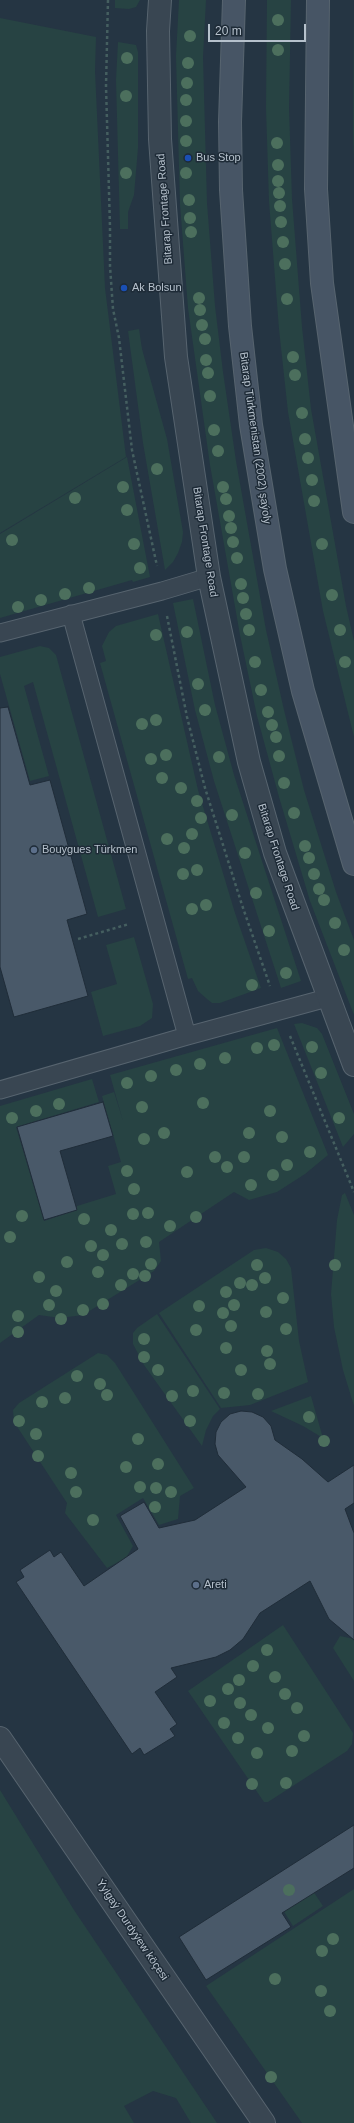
<!DOCTYPE html>
<html>
<head>
<meta charset="utf-8">
<style>
	body { margin:0 }
	#map { position:relative; width:354px; height:2123px; overflow:hidden; background:#253543; font-family:Arial,sans-serif }
	canvas { display:block }
	.scale { position:absolute; left:208px; top:24px; width:98px; height:18px; box-sizing:border-box; border:2px solid #b6c1cc; border-top:0; padding-left:5px; font-size:12px; line-height:14px; white-space:nowrap; color:#b6c1cc; -webkit-text-stroke:3px #1e2b37; paint-order:stroke }
</style>
</head>
<body>
<div id="map">
<canvas width="354" height="2123"></canvas>
<div class="scale">20 m</div>
</div>
<script>
const c = document.querySelector('canvas').getContext('2d');
c.lineJoin = 'round';
function fillPath(path, color) {
  c.fillStyle = color;
  c.fill(path, 'evenodd');
}
function poly(rows) {
  const path = new Path2D();
  for (const r of rows) {
    path.moveTo(r[0], r[1]);
    for (let i = 2; i < r.length; i += 2) path.lineTo(r[i], r[i + 1]);
  }
  return path;
}
function stroke(path, color, width, dash) {
  c.strokeStyle = color;
  c.lineWidth = width;
  c.lineCap = dash ? 'butt' : 'round';
  c.setLineDash(dash || []);
  c.stroke(path);
}
function write(font, color, halo, rows, align = 'center') {
  c.font = font + ' Arial,sans-serif';
  c.lineWidth = 3;
  c.setLineDash([]);
  c.textBaseline = 'middle';
  c.strokeStyle = halo;
  c.fillStyle = color;
  for (const [text, x, y, turn = 0] of rows) {
    c.save();
    c.translate(x, y);
    c.rotate((+turn || 0) * Math.PI / 180);
    c.textAlign = isNaN(turn) ? turn : align;
    if (halo) c.strokeText(text, 0, 0);
    c.fillText(text, 0, 0);
    c.restore();
  }
}
fillPath(poly([
	[115,0,140,0,136,7,129,9,115,8],
	[179,0,206,0,203,57,207,203,215,306,223,372,236,461,266,630,284,710,304,790,336,892,354,940,354,1015,310,901,279,797,257,716,240,635,210,465,188,308,180,204,176,56],
	[267,0,291,0,289,108,292,199,302,327,311,409,346,606,354,641,354,737,323,611,288,412,279,329,269,201,266,108],
	[354,0,354,163,353,132],
	[0,18,96,37,95,71,105,288,126,457,0,533],
	[118,42,136,45,138,52,138,148,134,195,128,212,128,229,120,229,116,80],
	[139,329,142,349,167,439,183,532,182,542,178,553,173,562,165,570,143,443,128,331],
	[127,457,150,577,133,582,132,580,0,618,0,534],
	[193,599,215,705,234,775,301,981,281,988,214,781,195,710,173,603],
	[158,614,198,790,235,913,261,988,220,1003,212,1003,207,999,198,991,192,978,188,979,100,663,106,661,102,646,109,632,116,626],
	[40,646,49,648,56,655,126,909,98,917,33,682,24,686,49,776,30,781,0,674,0,657],
	[134,937,153,1004,152,1018,140,1026,103,1036,91,992,117,984,106,945],
	[302,1023,317,1028,322,1034,354,1114,354,1134,343,1147,294,1024],
	[277,1028,328,1155,305,1174,277,1192,249,1200,234,1192,159,1242,161,1261,154,1271,83,1315,60,1318,39,1315,0,1343,0,1106,92,1079,99,1102,16,1127,44,1221,77,1210,77,1206,116,1194,108,1166,121,1162,102,1096,114,1092,123,1121,110,1075],
	[345,1193,354,1215,354,1406,343,1370,334,1327,331,1294,337,1220,342,1195],
	[266,1248,278,1252,286,1259,291,1268,299,1341,308,1382,250,1405,221,1408,159,1313,254,1250],
	[157,1314,220,1409,213,1416,206,1430,202,1446,144,1365,133,1344,133,1333,137,1328],
	[98,1353,107,1355,115,1363,194,1488,180,1496,178,1519,159,1525,143,1498,116,1515,133,1546,126,1558,107,1568,65,1513,67,1503,14,1422,13,1410,19,1403],
	[311,1396,323,1438,303,1426,271,1411],
	[283,1625,353,1733,352,1744,347,1751,268,1802,264,1802,188,1691],
	[340,1636,354,1639,354,1681,333,1648],
	[0,1790,74,1910,217,2123,191,2123,176,2098,153,2091,124,2106,134,2123,0,2123],
	[297,1867,323,1906,293,1926,268,1886],
	[354,1889,354,2123,302,2123,206,1986]
]), '#274343');
const building = poly([
	[8,707,30,785,50,780,87,914,67,920,88,996,14,1017,0,967,0,708,8,707],
	[103,1102,113,1136,60,1151,77,1210,44,1220,17,1127,103,1102],
	[241,1411,252,1412,263,1417,271,1426,275,1440,302,1459,328,1482,354,1465,354,1503,345,1509,354,1533,354,1640,329,1619,310,1581,260,1613,243,1639,230,1650,216,1657,171,1668,177,1677,155,1692,177,1724,170,1729,175,1736,144,1755,140,1748,132,1754,16,1582,24,1577,20,1570,50,1550,54,1557,61,1552,84,1586,138,1549,120,1516,144,1502,159,1528,195,1520,246,1487,218,1455,215,1444,216,1432,221,1422,230,1414,241,1411],
	[354,1825,354,1868,282,1913,291,1927,206,1980,179,1937,354,1825]
]);
fillPath(building, '#495969');
stroke(building, '#202d39', 1);
const service = poly([
	[71,614,187,1036],
	[0,633,162,591,209,577],
	[0,1090,187,1036,327,998]
]);
const minor = poly([
	[160,0,158,31,160,139,176,357,209,577,249,762,275,853,354,1065],
	[0,1738,264,2123]
]);
const secondary = poly([
	[234,0,230,122,231,190,240,326,251,425,275,569,303,691,354,864],
	[318,0,316,189,322,283,354,512]
]);
stroke(service, '#57646f', 19);
stroke(minor, '#57646f', 24);
stroke(secondary, '#57646f', 24);
stroke(poly([
	[108,0,106,86,110,227,110,266,113,309,119,338,132,450,157,566],
	[167,616,187,717,205,788,242,905,270,986],
	[78,939,129,924],
	[290,1036,354,1192]
]), '#455f60', 2.5, [3, 3]);
stroke(service, '#394652', 17);
stroke(minor, '#394652', 22);
stroke(secondary, '#475565', 22);
c.fillStyle = '#4c6f5d';
for (const [x, y] of [
	[278,20],
	[190,36],
	[278,50],
	[127,58],
	[188,63],
	[187,83],
	[126,96],
	[186,100],
	[186,121],
	[186,141],
	[277,143],
	[278,165],
	[126,173],
	[186,173],
	[278,181],
	[279,193],
	[189,200],
	[280,206],
	[190,218],
	[281,222],
	[191,232],
	[283,242],
	[285,264],
	[199,298],
	[287,299],
	[200,310],
	[202,325],
	[205,339],
	[293,357],
	[206,360],
	[208,373],
	[295,375],
	[210,396],
	[302,413],
	[214,430],
	[305,439],
	[218,451],
	[308,458],
	[157,469],
	[312,480],
	[123,487],
	[223,487],
	[75,498],
	[226,499],
	[314,501],
	[127,510],
	[229,516],
	[231,528],
	[12,540],
	[233,542],
	[134,544],
	[322,544],
	[237,558],
	[140,568],
	[241,584],
	[89,588],
	[65,594],
	[332,595],
	[243,598],
	[41,600],
	[18,607],
	[246,614],
	[249,630],
	[340,630],
	[187,632],
	[156,635],
	[255,662],
	[345,662],
	[198,684],
	[261,690],
	[205,710],
	[268,712],
	[156,720],
	[142,724],
	[272,725],
	[276,737],
	[166,755],
	[279,756],
	[219,757],
	[151,759],
	[162,778],
	[284,783],
	[181,788],
	[197,801],
	[294,813],
	[232,815],
	[201,818],
	[192,834],
	[167,839],
	[305,846],
	[184,848],
	[245,853],
	[309,858],
	[197,870],
	[183,874],
	[314,874],
	[319,889],
	[256,893],
	[324,900],
	[206,905],
	[192,909],
	[335,923],
	[269,931],
	[344,950],
	[286,973],
	[252,985],
	[274,1045],
	[312,1047],
	[257,1048],
	[225,1058],
	[200,1064],
	[176,1070],
	[321,1073],
	[151,1076],
	[127,1083],
	[203,1103],
	[59,1104],
	[142,1107],
	[36,1111],
	[270,1111],
	[12,1118],
	[339,1118],
	[164,1133],
	[249,1133],
	[282,1137],
	[144,1139],
	[310,1152],
	[215,1157],
	[244,1157],
	[287,1165],
	[227,1167],
	[127,1171],
	[187,1172],
	[273,1175],
	[251,1185],
	[134,1189],
	[148,1213],
	[133,1214],
	[22,1216],
	[196,1217],
	[84,1219],
	[170,1226],
	[111,1230],
	[10,1237],
	[146,1242],
	[122,1244],
	[91,1246],
	[103,1255],
	[67,1262],
	[151,1264],
	[257,1265],
	[335,1265],
	[98,1272],
	[133,1274],
	[145,1276],
	[39,1277],
	[265,1278],
	[240,1283],
	[121,1285],
	[252,1285],
	[56,1291],
	[226,1292],
	[283,1298],
	[103,1304],
	[49,1305],
	[234,1305],
	[199,1306],
	[83,1310],
	[266,1312],
	[223,1313],
	[18,1316],
	[61,1319],
	[231,1326],
	[286,1329],
	[196,1330],
	[18,1332],
	[144,1339],
	[226,1348],
	[267,1351],
	[144,1357],
	[270,1364],
	[158,1370],
	[241,1370],
	[77,1376],
	[100,1384],
	[193,1391],
	[224,1393],
	[258,1394],
	[107,1395],
	[172,1396],
	[65,1398],
	[42,1402],
	[309,1417],
	[19,1421],
	[190,1421],
	[36,1434],
	[138,1439],
	[324,1441],
	[38,1456],
	[158,1464],
	[126,1467],
	[71,1473],
	[140,1487],
	[156,1488],
	[76,1492],
	[171,1492],
	[155,1507],
	[93,1520],
	[267,1650],
	[253,1666],
	[275,1677],
	[239,1680],
	[228,1689],
	[285,1694],
	[210,1701],
	[240,1703],
	[297,1708],
	[251,1715],
	[224,1723],
	[268,1728],
	[304,1736],
	[238,1738],
	[292,1751],
	[257,1753],
	[286,1783],
	[252,1784],
	[289,1890],
	[333,1939],
	[322,1951],
	[275,1979],
	[321,1991],
	[330,2011],
	[271,2077]
]) {
  c.beginPath();
  c.arc(x, y, 6, 0, 2 * Math.PI);
  c.fill();
}
for (const [x, y, r, color] of [
	[188,158,4,"#1a4fb4"],
	[124,288,4,"#1a4fb4"],
	[34,850,4,"#5c6f8a"],
	[196,1585,4,"#5c6f8a"]
]) {
  const dot = new Path2D();
  dot.arc(x, y, r, 0, 2 * Math.PI);
  c.fillStyle = color;
  c.fill(dot);
  stroke(dot, '#1e2b37', 1.5);
}
write('11px', '#b6c1cc', '#1e2b37', [
	["Bus Stop",196,158],
	["Ak Bolsun",132,288],
	["Bouygues Türkmen",42,850],
	["Areti",204,1585]
], 'left');
write('11px', '#b6c1cc', '#1e2b37', [
	["Bitarap Frontage Road",165,209,-94],
	["Bitarap Türkmenistan (2002) şaýoly",255,438,82],
	["Bitarap Frontage Road",205,542,81],
	["Bitarap Frontage Road",278,857,72],
	["Ýylgaý Durdyýew köçesi",132,1930,56]
]);
</script>
</body>
</html>
